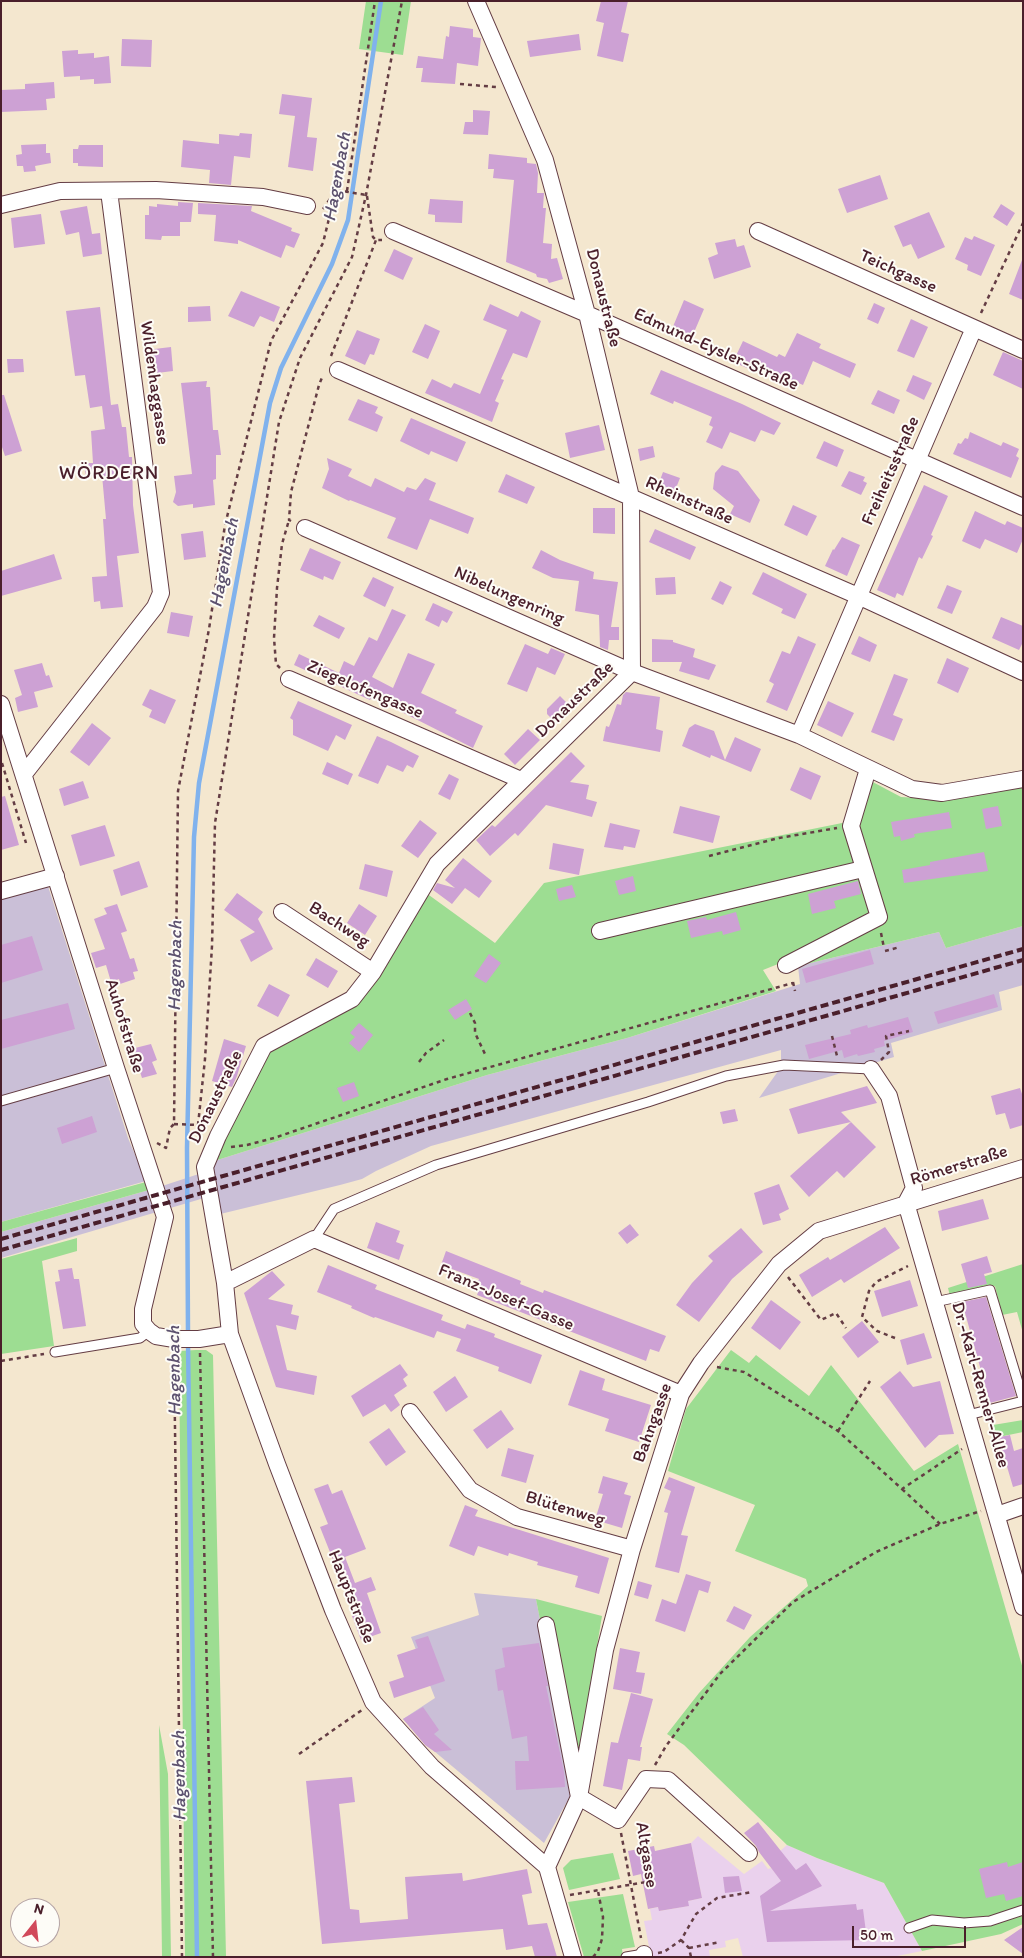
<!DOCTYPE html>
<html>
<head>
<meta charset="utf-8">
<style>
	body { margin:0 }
	#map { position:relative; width:1024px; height:1958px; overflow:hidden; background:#f4e7cf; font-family:Itim,sans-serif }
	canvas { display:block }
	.frame { position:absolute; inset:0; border:2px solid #4a1f2b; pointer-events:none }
	.north { position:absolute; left:10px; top:1898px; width:50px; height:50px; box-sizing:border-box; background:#fdfcf7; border:1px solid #b5a4a5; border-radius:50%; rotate:16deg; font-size:14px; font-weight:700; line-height:20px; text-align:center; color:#4a1f2b }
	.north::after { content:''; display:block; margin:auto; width:18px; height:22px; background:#d1495b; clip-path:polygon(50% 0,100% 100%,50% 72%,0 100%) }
	.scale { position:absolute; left:852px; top:1926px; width:114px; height:22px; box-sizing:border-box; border:2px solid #4a1f2b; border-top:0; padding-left:6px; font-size:15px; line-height:18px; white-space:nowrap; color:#4a1f2b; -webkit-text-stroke:4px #fdfcf7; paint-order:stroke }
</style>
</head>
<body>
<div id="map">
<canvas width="1024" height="1958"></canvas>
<div class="frame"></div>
<div class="north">N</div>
<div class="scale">50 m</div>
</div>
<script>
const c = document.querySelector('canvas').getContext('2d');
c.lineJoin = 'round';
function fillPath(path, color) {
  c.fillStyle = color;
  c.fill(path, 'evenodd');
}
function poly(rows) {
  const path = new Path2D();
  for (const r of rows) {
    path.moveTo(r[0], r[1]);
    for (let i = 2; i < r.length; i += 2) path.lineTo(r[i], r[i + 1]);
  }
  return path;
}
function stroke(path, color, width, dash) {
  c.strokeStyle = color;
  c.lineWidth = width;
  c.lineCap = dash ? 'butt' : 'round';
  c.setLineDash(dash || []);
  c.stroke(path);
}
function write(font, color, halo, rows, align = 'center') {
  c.font = font + ' Itim,sans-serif';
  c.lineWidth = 4;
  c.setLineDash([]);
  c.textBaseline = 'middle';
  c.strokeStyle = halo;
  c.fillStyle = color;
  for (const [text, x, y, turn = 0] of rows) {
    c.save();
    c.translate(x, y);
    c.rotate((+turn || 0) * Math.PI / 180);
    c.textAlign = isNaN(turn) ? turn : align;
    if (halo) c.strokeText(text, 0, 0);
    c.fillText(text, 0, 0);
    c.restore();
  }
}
fillPath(poly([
	[698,1836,744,1874,762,1861,768,1869,771,1868,777,1875,780,1851,787,1845,817,1858,884,1883,922,1951,892,1957,743,1957,738,1938,725,1941,726,1947,709,1950,710,1957,651,1957,644,1921,652,1920,650,1909,658,1907,660,1911,688,1906,688,1901,702,1898,691,1843]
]), '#ead1ed');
fillPath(poly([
	[48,886,128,1138,146,1181,1,1222,1,899],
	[1023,926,1023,985,999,992,1002,1010,891,1043,894,1057,759,1098,781,1067,781,1050,431,1146,376,1171,362,1179,340,1185,212,1216,211,1196,1,1258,1,1232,156,1188,211,1170,211,1162,487,1075,627,1038,800,984,798,966,939,932,946,948],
	[474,1593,536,1599,573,1791,544,1843,428,1746,403,1719,435,1698,411,1637,479,1615]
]), '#cabfd7');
fillPath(poly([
	[366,1,411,1,403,55,359,49],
	[869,780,901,797,936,799,1023,785,1023,926,946,948,939,932,798,966,793,958,763,970,776,991,627,1038,487,1075,211,1162,264,1046,352,999,422,890,495,943,544,883,852,821],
	[153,1180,156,1188,1,1232,1,1222],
	[77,1238,77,1251,42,1261,54,1346,1,1354,1,1259],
	[1023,1264,1023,1333,1017,1312,1002,1315,995,1286,950,1296,948,1288],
	[196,1350,206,1350,213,1355,226,1957,185,1957,179,1351],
	[731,1350,749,1363,756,1355,809,1396,831,1365,914,1471,958,1444,1023,1669,1023,1924,1001,1934,922,1951,884,1883,817,1858,787,1845,684,1745,667,1734,699,1693,750,1637,808,1586,806,1579,735,1551,755,1505,668,1471,686,1409],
	[1023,1420,1023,1432,994,1438,993,1425],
	[536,1599,602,1616,573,1791],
	[159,1725,168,1774,171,1957,162,1957],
	[613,1853,620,1879,569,1890,563,1868,571,1860],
	[623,1894,635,1947,622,1949,623,1957,584,1957,568,1902]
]), '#9ddd92');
stroke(poly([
	[188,1335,187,1148,194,837,199,783,270,403,281,368,332,264,348,220,381,1],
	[188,1343,197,1957]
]), '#80b2ed', 4.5);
fillPath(poly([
	[601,1,628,1,621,32,629,34,623,62,597,56,604,23,596,21],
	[450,26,473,29,473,37,481,38,478,66,457,63,455,84,421,82,423,68,416,68,418,56,443,59,446,36,449,37],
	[579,34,581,50,530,57,527,41],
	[122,39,152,40,151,67,121,66],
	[78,50,78,54,94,53,94,58,109,56,111,83,94,84,94,79,80,80,80,76,64,77,62,51],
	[54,82,55,98,46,99,47,110,1,112,1,90,25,89,25,84],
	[282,94,312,98,307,137,317,138,313,171,288,167,295,116,279,114],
	[473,110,490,111,488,135,463,134,465,122,473,122],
	[240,133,252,134,250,158,234,156,231,185,209,183,210,170,181,167,183,140,219,144,219,134,239,136],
	[46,144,46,153,50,153,51,163,35,166,36,171,24,172,23,166,17,166,16,155,22,154,21,145],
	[79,145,103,145,103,167,78,166,78,163,73,163,73,149,78,149],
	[489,154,527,158,527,163,536,164,538,173,537,193,544,193,543,208,546,208,543,243,552,244,551,259,557,258,563,279,549,283,547,279,537,277,536,274,506,262,514,180,493,178,494,169,488,169],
	[880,175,888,199,847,213,838,189],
	[430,199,463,201,462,223,435,222,435,215,428,214],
	[178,202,193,203,191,222,180,222,180,236,162,236,161,240,145,239,145,215,149,215,149,206,157,207,157,204,178,206],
	[198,203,252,206,251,211,292,228,291,231,300,234,294,248,286,245,281,258,238,240,238,244,214,241,216,215,198,214],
	[1001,204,1015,213,1007,226,993,217],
	[87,206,92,234,100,233,102,254,83,257,79,232,66,235,60,211],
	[929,212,945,247,918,259,911,244,903,247,894,226],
	[41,214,45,244,14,248,11,218],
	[974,236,995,245,981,276,967,270,968,265,955,259,965,237,972,240],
	[735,239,737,247,744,245,751,267,714,279,708,258,718,254,715,243],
	[394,249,413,258,403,280,384,271],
	[1022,260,1023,260,1023,300,1009,294],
	[241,291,280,307,274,322,260,316,254,327,228,316],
	[684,300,704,309,692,337,672,329],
	[874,303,885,308,878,324,867,319],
	[490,304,518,317,521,311,541,321,527,358,513,353,501,379,504,380,495,401,499,403,492,422,425,393,432,379,451,388,454,383,480,394,507,330,483,320],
	[210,306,211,321,188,322,188,307],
	[100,307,111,405,118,404,122,427,126,427,129,457,132,457,133,505,139,553,117,556,123,607,101,609,100,601,94,602,92,577,107,576,103,519,106,519,102,475,86,476,84,463,93,463,91,431,105,429,102,406,90,408,85,375,75,376,66,311],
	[911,319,928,327,914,358,897,351],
	[425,324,440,331,428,359,412,352],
	[357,330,380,339,374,355,370,354,365,365,345,356],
	[797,333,821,344,819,348,856,364,850,378,813,361,803,385,757,365,754,371,733,362,743,341,777,357,779,354,785,357],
	[171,347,173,371,149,374,146,350],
	[1003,352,1023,361,1023,389,993,375],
	[7,359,23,359,24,372,8,373],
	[661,370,742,404,781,423,774,435,761,430,755,442,730,432,722,449,706,442,713,427,709,425,712,417,674,401,673,404,650,394],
	[913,375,932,383,924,400,906,391],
	[207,381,206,387,210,387,213,430,218,430,221,455,216,455,216,479,213,480,215,505,193,508,193,504,178,506,173,502,176,492,174,476,192,474,181,383],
	[878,390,900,400,894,414,871,404],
	[1,395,4,395,22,451,5,456,1,444],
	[358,399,378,407,375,413,383,417,377,432,348,420],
	[411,418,466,442,457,462,431,451,429,455,400,441],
	[599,425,605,450,570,458,565,433],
	[970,432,1001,446,1003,442,1019,449,1016,456,1019,458,1011,478,953,454,958,443,961,444,965,438,968,439],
	[824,441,844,450,837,467,816,458],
	[653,446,655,457,640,461,638,449],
	[327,458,352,469,348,476,371,487,375,478,404,492,407,487,416,490,425,478,436,483,429,500,474,518,468,534,430,519,417,550,387,538,396,518,350,500,349,501,322,488,329,469],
	[722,465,738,471,760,500,750,523,730,514,734,506,713,489,715,473],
	[849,471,865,477,863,481,867,483,861,495,841,486],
	[663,472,680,478,672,498,656,491],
	[506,474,535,487,527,504,498,492],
	[924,485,948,496,931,535,933,536,922,559,919,557,903,596,897,593,895,598,877,590],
	[793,505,817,516,807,536,784,525],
	[593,508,615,508,615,534,593,533],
	[975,511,1005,525,1007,521,1023,528,1023,539,1017,553,985,539,980,549,962,541],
	[655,529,696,547,690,560,649,542],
	[203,531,206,557,184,560,181,534],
	[842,537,860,545,847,576,825,566,833,549,834,550],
	[310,548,341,562,333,580,324,576,323,580,300,570],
	[541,550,560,560,594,572,593,579,618,582,611,627,619,627,619,640,609,640,608,650,600,647,599,615,575,611,579,581,553,578,532,568],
	[54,554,62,579,1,596,1,571],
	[763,572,807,594,795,619,781,613,783,609,752,594],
	[373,577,394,587,385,607,363,596],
	[675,577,676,594,656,595,655,578],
	[720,581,732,587,723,605,711,599],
	[947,585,962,591,952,614,937,608],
	[433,603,453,612,447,623,442,620,439,627,425,620],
	[392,609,406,615,372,677,393,688,408,653,435,664,421,693,457,710,455,713,483,726,473,748,372,697,370,700,294,665,299,654,339,673,344,661,354,666,369,637,377,641],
	[171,612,193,616,189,637,167,633],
	[319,615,345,628,339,639,313,626],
	[1001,617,1023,626,1023,642,1019,650,992,638],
	[798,636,816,644,787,711,766,702,774,684,769,681,782,651,790,654],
	[859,636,877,645,870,662,851,654],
	[652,639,673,640,673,642,695,649,693,657,716,665,709,680,679,671,682,662,652,662],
	[525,644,548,654,551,648,565,654,555,675,537,667,527,692,507,684],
	[947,658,969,668,958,693,937,683],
	[42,663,46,676,49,675,53,687,34,692,38,707,18,712,15,698,22,695,14,670],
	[894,674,908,679,893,715,903,719,894,741,871,732],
	[150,689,176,700,165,724,149,717,152,710,142,705],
	[626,692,660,697,656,729,663,731,660,752,603,741,606,726,609,727,617,704,621,705,623,695],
	[560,696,572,708,557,724,547,714,547,709],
	[298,701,352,725,345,740,336,735,328,751,293,735,293,720,290,718],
	[828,701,854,713,842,737,817,725],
	[92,723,111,738,89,766,70,752],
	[695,724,714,731,725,760,735,737,761,749,751,772,711,755,710,758,682,746,689,728],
	[528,729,540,740,515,765,504,754],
	[377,736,391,742,419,756,413,768,407,765,403,772,387,765,378,784,358,776],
	[571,752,585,766,570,782,589,785,586,799,597,802,592,817,546,805,518,836,515,833,490,856,476,840,492,825,495,827],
	[327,762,353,774,348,785,322,774],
	[800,767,821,776,811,800,790,790],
	[449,774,459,779,450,800,438,794],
	[83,781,89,798,64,806,59,789],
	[5,796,19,845,1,850,1,797],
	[680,806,720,816,713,843,673,833],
	[998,806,1002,826,986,829,982,809],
	[949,812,952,828,914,834,915,837,901,841,900,836,894,837,891,822],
	[420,820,437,833,418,858,401,846],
	[610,823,640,830,635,848,624,846,623,850,604,847],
	[105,825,115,856,80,866,71,835],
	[553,843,584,849,579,875,549,869],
	[984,852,988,871,904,883,902,870,930,865,930,862],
	[463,858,492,881,479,898,465,888,452,904,433,890,437,883,455,888,445,880],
	[139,861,148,887,121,896,113,870],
	[365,864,393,871,387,897,359,889],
	[633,876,636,891,619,895,615,881],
	[858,881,861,894,834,901,836,908,812,914,808,894],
	[572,885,576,897,559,901,556,889],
	[237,893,263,912,258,919,273,949,251,962,240,940,255,932,224,910],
	[117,904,127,931,121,933,130,959,134,958,138,971,133,972,135,979,120,984,119,979,111,982,106,965,96,968,91,953,105,949,94,919,107,914,104,908],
	[359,904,377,916,365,935,347,923],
	[736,912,741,930,723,935,722,931,691,938,687,921,706,917,707,920],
	[32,936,43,970,1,983,1,945],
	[870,950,874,964,806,983,802,969],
	[489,954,501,963,486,983,474,976],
	[316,958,338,971,328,988,306,975],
	[269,984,290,995,278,1017,257,1006],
	[994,994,998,1007,938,1024,934,1012],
	[466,999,472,1009,455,1020,448,1010],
	[68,1003,75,1029,1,1049,1,1020],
	[908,1017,913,1032,884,1041,885,1046,874,1049,875,1052,858,1056,857,1054,844,1058,842,1050,809,1059,805,1045,851,1034,850,1030,867,1025,868,1028],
	[359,1023,373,1035,359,1052,349,1043,355,1037,350,1033],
	[224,1039,246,1046,237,1076,232,1087,212,1081],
	[151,1044,157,1060,152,1062,157,1074,142,1078,138,1066,134,1066,131,1049],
	[354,1082,359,1096,343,1102,337,1088],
	[867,1086,877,1103,841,1112,851,1122,798,1134,789,1109],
	[1020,1088,1023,1097,1023,1125,1010,1129,1005,1113,996,1115,991,1096],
	[735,1109,738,1121,723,1124,720,1112],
	[92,1116,97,1132,62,1144,57,1128],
	[851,1122,876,1147,844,1178,837,1171,809,1197,790,1176],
	[779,1184,789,1209,779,1214,781,1220,763,1225,754,1193],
	[983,1199,989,1219,942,1231,938,1211],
	[376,1222,400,1231,396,1242,404,1245,399,1260,367,1248],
	[630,1224,639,1235,627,1244,618,1233],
	[885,1227,900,1248,844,1283,841,1279,812,1297,799,1275,828,1257,830,1260],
	[741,1228,763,1252,732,1279,699,1322,676,1305,692,1283,713,1261,708,1256],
	[446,1251,521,1281,520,1284,543,1293,544,1290,666,1336,659,1352,650,1349,646,1361,477,1295,480,1287,476,1285,479,1279,441,1265],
	[987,1256,992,1272,984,1274,987,1284,968,1288,961,1264],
	[328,1265,377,1285,375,1289,443,1315,441,1320,465,1329,467,1324,495,1334,494,1337,542,1355,531,1384,498,1371,499,1367,456,1351,461,1339,437,1331,434,1338,375,1317,374,1318,351,1308,352,1306,317,1292],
	[72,1268,74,1279,79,1279,86,1326,63,1329,55,1282,60,1281,58,1270],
	[272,1271,285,1285,268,1299,293,1305,291,1314,299,1316,296,1330,276,1325,287,1370,317,1376,314,1395,276,1387,244,1293],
	[910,1280,918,1306,882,1317,874,1291],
	[986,1297,1016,1396,990,1403,962,1302],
	[771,1300,801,1322,780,1350,751,1328],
	[862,1321,879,1342,858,1358,842,1337],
	[924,1333,932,1358,907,1365,900,1340],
	[400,1364,408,1375,403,1379,407,1386,394,1395,400,1405,391,1412,385,1404,363,1417,351,1396],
	[580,1370,605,1379,602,1390,651,1405,639,1442,605,1431,609,1419,568,1405],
	[900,1371,913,1387,940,1381,954,1434,939,1435,925,1448,880,1387],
	[455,1376,468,1397,446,1412,433,1392],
	[501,1410,514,1429,487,1449,473,1430],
	[389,1428,406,1452,386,1466,369,1442],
	[1010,1435,1014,1451,1023,1448,1023,1484,1013,1487,1003,1453,997,1455,994,1438],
	[508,1448,534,1455,526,1483,501,1476],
	[603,1476,628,1483,624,1494,631,1496,622,1528,595,1520,603,1494,598,1493],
	[669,1477,695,1487,681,1535,688,1536,679,1573,655,1567,668,1513,664,1512,671,1491,664,1488],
	[328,1484,332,1494,342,1490,366,1549,345,1557,355,1583,371,1577,376,1590,367,1593,381,1633,361,1640,352,1616,355,1615,320,1527,328,1524,314,1489],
	[465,1505,478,1510,475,1516,609,1558,599,1594,575,1587,578,1576,537,1565,538,1562,509,1553,508,1556,478,1546,474,1556,449,1546],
	[686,1574,711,1582,708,1593,699,1590,685,1632,655,1621,662,1599,676,1604],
	[638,1581,652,1585,648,1599,634,1595],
	[734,1606,752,1615,744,1630,726,1621],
	[428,1636,445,1681,394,1698,389,1682,404,1677,397,1655,418,1648,415,1640],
	[539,1643,548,1686,546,1686,564,1772,565,1787,516,1790,515,1761,529,1761,527,1736,512,1739,503,1690,498,1691,495,1670,505,1667,502,1648],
	[620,1648,640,1652,636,1672,645,1673,641,1694,613,1689],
	[631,1693,653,1699,640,1747,642,1747,640,1761,628,1759,622,1790,603,1786,611,1742,618,1743],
	[423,1707,439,1730,434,1734,452,1750,435,1752,425,1745,403,1719],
	[352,1777,355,1802,339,1804,350,1909,359,1910,360,1923,408,1919,405,1877,462,1873,463,1881,527,1869,532,1893,522,1895,528,1925,547,1923,557,1957,535,1957,532,1946,506,1950,503,1929,322,1944,306,1781],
	[758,1822,796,1870,806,1863,822,1886,770,1911,856,1904,857,1910,863,1909,867,1940,767,1942,760,1896,781,1881,759,1852,756,1846,744,1833],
	[691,1843,702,1898,688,1901,689,1906,659,1911,658,1907,648,1909,641,1874,633,1876,628,1851,654,1846,655,1851],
	[1007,1862,1008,1867,1023,1862,1023,1896,1006,1901,1004,1894,986,1898,979,1869],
	[739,1876,742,1891,725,1893,723,1877],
	[1023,1927,1023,1954,1004,1940]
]), '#cda1d4');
const service = poly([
	[1,1101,116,1068],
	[314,1239,334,1209,436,1165,648,1102,726,1076,784,1065,871,1069],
	[935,1302,990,1290,1023,1399],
	[55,1352,140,1338,149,1331],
	[968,1415,1023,1401],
	[909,1928,932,1920,964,1923,990,1921,1023,1910],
	[626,1957,644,1954]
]);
const minor = poly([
	[476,1,545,160,587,314,631,497,632,672,437,864,373,972,352,999,264,1046,218,1136,205,1167,225,1283,230,1334,277,1464,333,1610,373,1702,432,1767,547,1867,573,1957],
	[1,205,60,191,156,190,263,197,307,206],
	[393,231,587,314,1023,507],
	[758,231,1023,350],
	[338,370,858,596,1023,672],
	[305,528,632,672,799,735,912,789,942,793,1023,779],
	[289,679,521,780],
	[1,704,116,1068,165,1217,143,1309,143,1324,149,1331,156,1336,174,1339,199,1339,230,1334],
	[799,735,974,328],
	[24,774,155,607,161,593,109,191],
	[1,891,56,876],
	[282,912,373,972],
	[600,931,863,869],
	[786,965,879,917,851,826,868,769],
	[871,1069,889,1096,914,1188,906,1203],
	[906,1203,1023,1607],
	[225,1283,314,1239,681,1394],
	[410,1412,470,1490,517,1517,632,1549],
	[997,1515,1023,1506],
	[546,1625,579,1797,618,1820,646,1779,668,1780,749,1853],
	[547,1867,579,1797,605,1650,632,1549,681,1394,701,1363,779,1264,819,1231,1023,1168],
	[644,1954,644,1957]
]);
stroke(service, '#643d44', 11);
stroke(minor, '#643d44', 18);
stroke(poly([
	[460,84,496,87],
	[347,191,375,1],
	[367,196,373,237,376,240,382,240],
	[323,209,336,190,366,195],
	[981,313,1023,223],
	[331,356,376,240],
	[291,521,289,520,291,492,319,385,323,375],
	[280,668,276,664,274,638,277,588,282,544,289,520],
	[2,763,26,843],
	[709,856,779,838,837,828],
	[881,933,884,948],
	[885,951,900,947],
	[793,982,795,991],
	[470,1013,475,1023,475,1033,485,1054],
	[832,1036,837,1056],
	[881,1060,889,1052,886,1036,909,1031],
	[419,1062,426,1053,444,1040],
	[174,1124,198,1125,204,1128],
	[198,1125,205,1059,212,946,215,823,279,422,300,358,352,257,366,195,402,1],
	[157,1143,166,1148,170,1128,174,1124,178,791,209,629,225,525,271,341,323,243,336,190],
	[231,1147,247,1145,274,1138,447,1079,793,983],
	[788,1277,821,1320,836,1313,846,1328],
	[895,1338,877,1331,862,1317,869,1291,876,1282,908,1266],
	[174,1353,182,1957],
	[200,1353,213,1957],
	[1,1361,44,1354],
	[717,1367,744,1372,838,1431,902,1489,962,1449],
	[838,1431,870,1381],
	[902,1489,940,1524],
	[299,1754,362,1710],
	[655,1765,666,1746,720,1674,793,1602,876,1552,940,1524,981,1511],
	[621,1833,641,1938],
	[570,1895,652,1881],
	[681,1940,689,1948,691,1957],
	[689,1948,720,1942],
	[658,1953,664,1952,681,1940,696,1914,717,1898,752,1892],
	[593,1957,598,1951,602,1939,603,1917,598,1891]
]), '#643d44', 2.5, [4, 4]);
stroke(service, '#fff', 9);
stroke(minor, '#fff', 16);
stroke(poly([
	[1,1239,1023,949],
	[1,1250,1023,960]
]), '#4a1f2b', 4, [8, 4]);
write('18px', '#4a1f2b', '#fdfcf7', [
	["Teichgasse",898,272,24],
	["Donaustraße",603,298,76],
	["Edmund-Eysler-Straße",716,350,24],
	["Wildenhaggasse",154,383,82],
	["Freiheitsstraße",891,471,-66],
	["Rheinstraße",689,501,24],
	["Nibelungenring",509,596,24],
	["Ziegelofengasse",365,690,23],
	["Donaustraße",575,700,-44],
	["Bachweg",339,925,33],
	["Auhofstraße",124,1026,73],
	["Donaustraße",216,1097,-64],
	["Römerstraße",959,1166,-17],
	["Franz-Josef-Gasse",506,1298,23],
	["Dr.-Karl-Renner-Allee",980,1385,74],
	["Bahngasse",653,1423,-70],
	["Blütenweg",565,1509,17],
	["Hauptstraße",351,1597,68],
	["Altgasse",646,1855,81]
]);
write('italic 19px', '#5d526f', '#fdfcf7', [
	["Hagenbach",338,177,-80],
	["Hagenbach",225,563,-79],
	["Hagenbach",176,966,-89],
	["Hagenbach",175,1371,-91],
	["Hagenbach",180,1776,-91]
]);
c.letterSpacing = '1px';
write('20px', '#4a1f2b', '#fdfcf7', [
	["WÖRDERN",109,474]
]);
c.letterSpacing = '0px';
</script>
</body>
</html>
